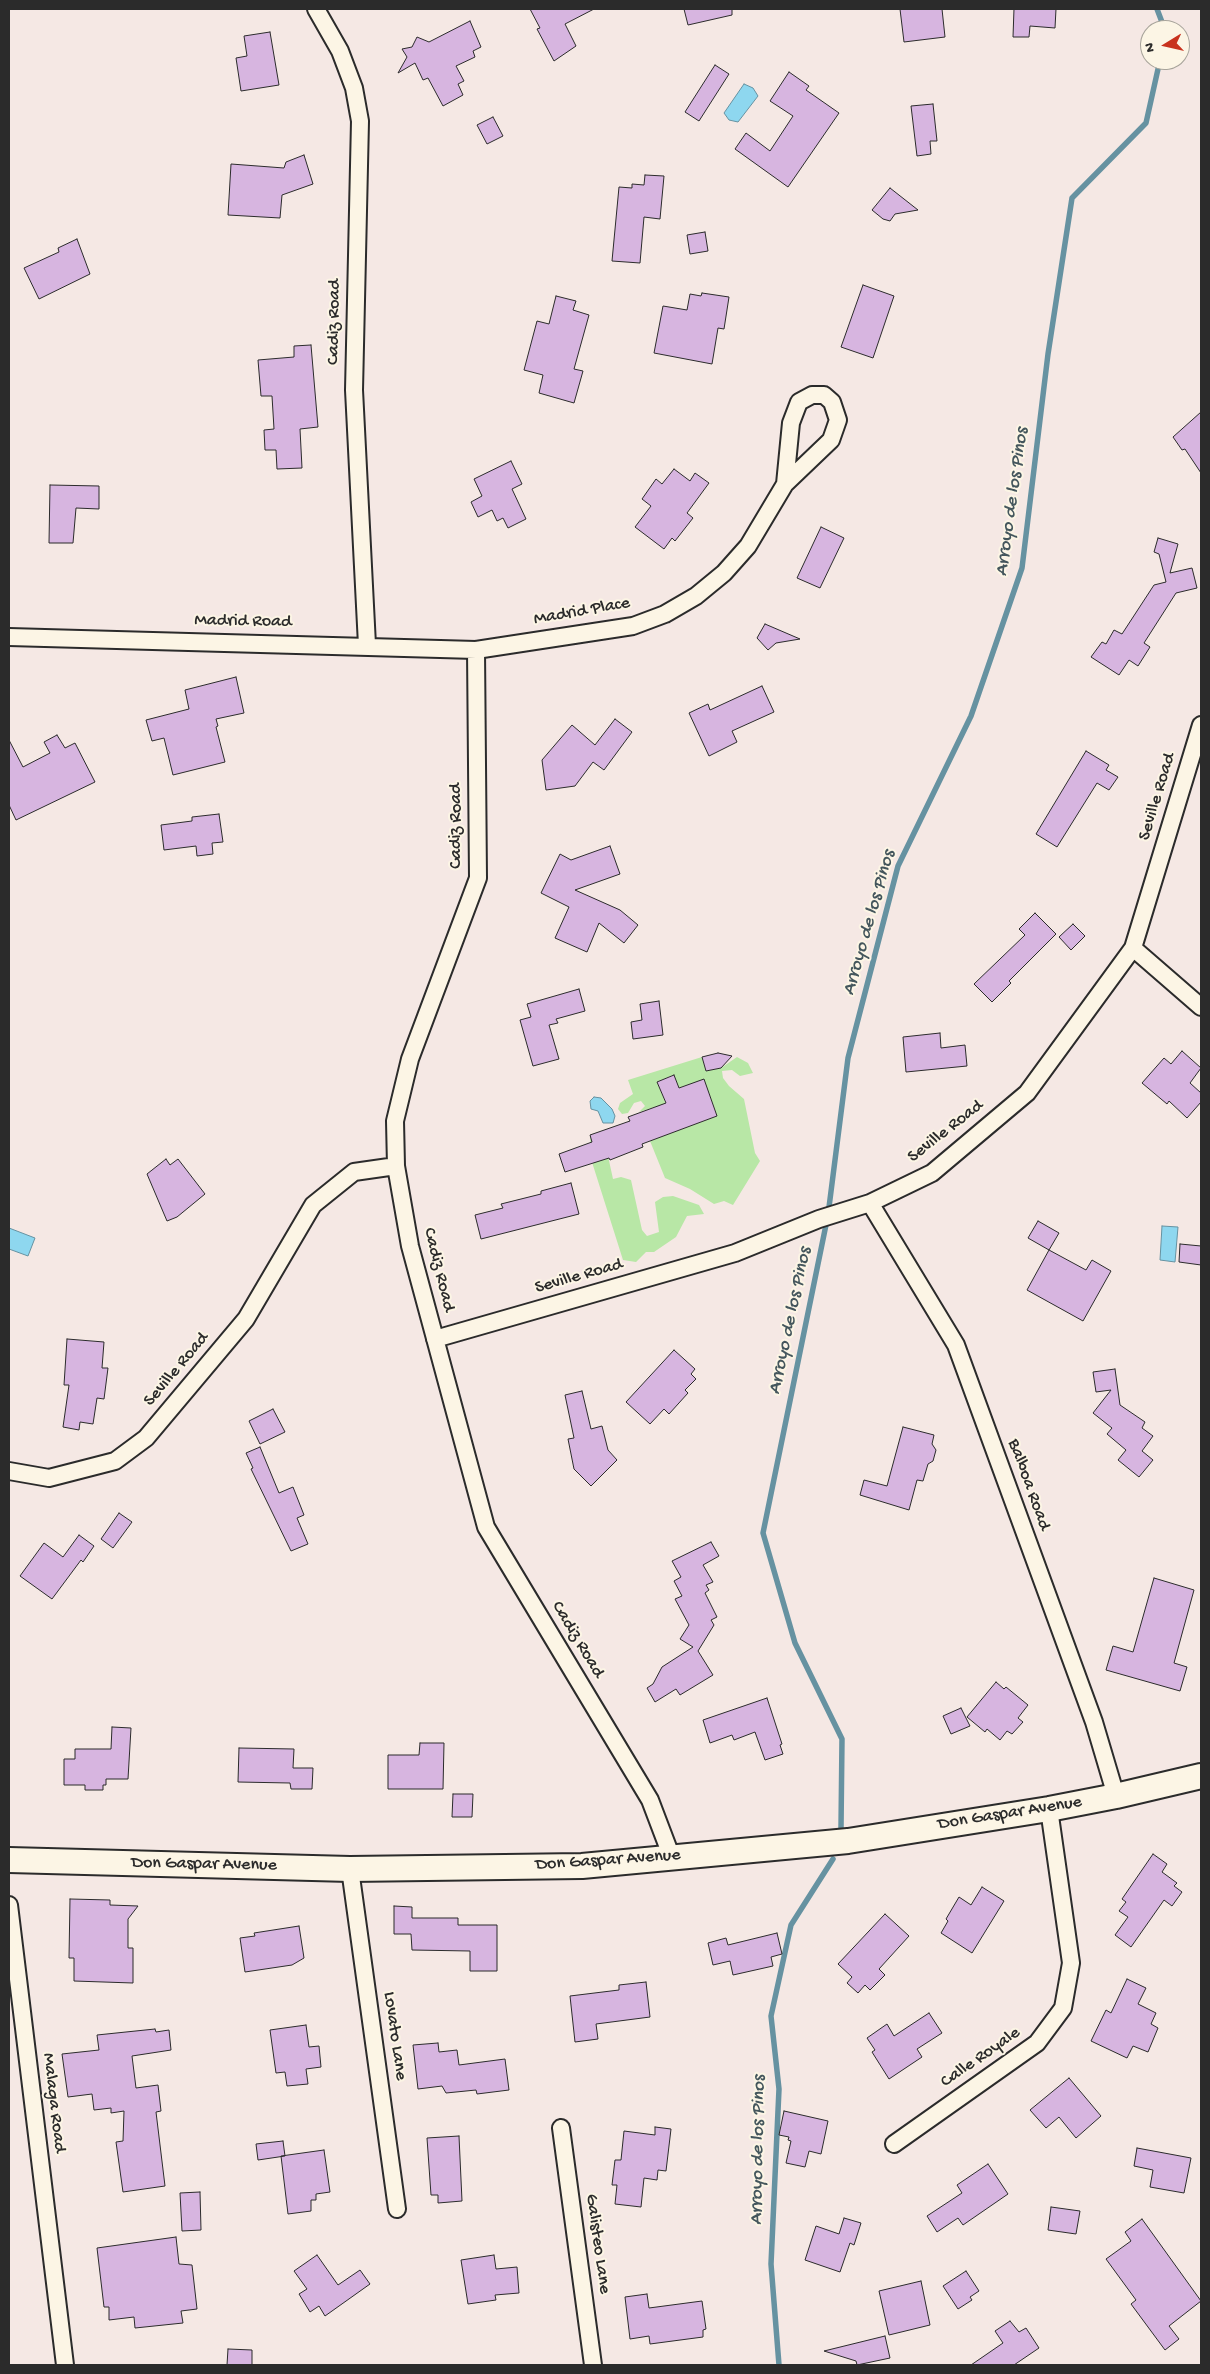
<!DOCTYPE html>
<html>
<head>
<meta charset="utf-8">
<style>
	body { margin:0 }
	#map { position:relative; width:1210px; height:2374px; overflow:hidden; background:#f5e8e4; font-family:"Gochi Hand",sans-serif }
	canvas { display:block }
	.frame { position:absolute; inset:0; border:10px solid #2b2b2b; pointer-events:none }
	.north { position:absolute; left:1140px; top:20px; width:50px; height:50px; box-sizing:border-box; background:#fcf5e5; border:1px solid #a8a49b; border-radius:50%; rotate:261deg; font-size:14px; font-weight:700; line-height:20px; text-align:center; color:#2b2b2b }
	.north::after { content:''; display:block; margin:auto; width:18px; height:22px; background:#c8321e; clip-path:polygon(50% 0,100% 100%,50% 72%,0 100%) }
</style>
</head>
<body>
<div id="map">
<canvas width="1210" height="2374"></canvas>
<div class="frame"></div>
<div class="north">N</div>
</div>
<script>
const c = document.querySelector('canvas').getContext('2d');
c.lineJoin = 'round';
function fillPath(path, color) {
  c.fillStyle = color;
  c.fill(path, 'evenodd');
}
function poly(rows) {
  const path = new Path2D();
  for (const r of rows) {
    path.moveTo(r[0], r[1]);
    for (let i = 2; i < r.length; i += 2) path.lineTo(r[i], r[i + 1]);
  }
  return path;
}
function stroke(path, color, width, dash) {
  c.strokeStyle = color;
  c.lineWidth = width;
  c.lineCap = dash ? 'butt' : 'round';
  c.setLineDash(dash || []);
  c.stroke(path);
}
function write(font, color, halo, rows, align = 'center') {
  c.font = font + ' "Gochi Hand",sans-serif';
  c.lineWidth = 4;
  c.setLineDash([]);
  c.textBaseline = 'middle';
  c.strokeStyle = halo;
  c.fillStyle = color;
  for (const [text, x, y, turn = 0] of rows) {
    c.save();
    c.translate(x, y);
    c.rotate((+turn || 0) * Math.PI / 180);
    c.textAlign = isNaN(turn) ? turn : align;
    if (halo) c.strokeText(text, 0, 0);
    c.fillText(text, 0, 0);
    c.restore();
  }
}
fillPath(poly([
	[702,1057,706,1071,721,1068,737,1057,748,1063,753,1073,740,1076,732,1070,722,1071,723,1078,729,1086,744,1099,755,1153,760,1161,733,1205,724,1201,714,1204,690,1189,665,1178,650,1141,717,1116,709,1093,690,1084,679,1088,673,1075,657,1082,667,1107,655,1107,639,1112,645,1106,641,1101,634,1103,628,1113,622,1114,618,1109,620,1103,633,1094,628,1080],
	[590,1135,599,1159,608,1156,613,1179,621,1177,631,1180,642,1230,647,1236,659,1232,655,1202,663,1197,673,1196,699,1205,704,1214,687,1216,676,1237,654,1252,646,1252,636,1262,623,1260,591,1159]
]), '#b8e7a6');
const water = poly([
	[744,84,753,88,758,96,738,122,729,120,724,113,744,84],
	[594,1097,601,1098,612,1109,615,1116,613,1123,603,1123,598,1111,591,1109,590,1101,594,1097],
	[1162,1226,1178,1227,1175,1262,1160,1260,1162,1226],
	[9,1228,35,1238,28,1256,9,1249,9,1228]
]);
fillPath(water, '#8ed7ef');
stroke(water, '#6692a1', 1);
stroke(poly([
	[1157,9,1165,30],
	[841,1828,842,1739,795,1643,763,1533,828,1215,848,1058,898,866,971,716,1022,568,1048,354,1072,198,1146,123,1160,60],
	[779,2365,771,2264,779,2089,771,2016,791,1925,833,1859]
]), '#6692a1', 5.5);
const building = poly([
	[530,9,594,9,565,24,576,46,554,61,537,29,540,28,530,9],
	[684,9,732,9,732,15,688,25,684,9],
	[900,9,942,9,945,37,904,42,900,9],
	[1014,9,1056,9,1055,28,1030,26,1029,37,1013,37,1014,9],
	[470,21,481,47,473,51,475,57,456,66,464,81,458,84,463,95,443,106,428,78,423,80,415,63,398,73,407,57,402,49,412,47,417,37,429,42,470,21],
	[270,32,279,85,241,91,236,58,247,56,244,36,270,32],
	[715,65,729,74,699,121,685,112,715,65],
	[789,72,809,86,806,90,839,113,788,187,735,149,746,133,770,151,793,116,770,101,789,72],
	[933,104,937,141,930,141,931,154,917,156,911,106,933,104],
	[493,117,503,136,487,144,477,125,493,117],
	[304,155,313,184,282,195,280,218,228,215,231,164,284,168,286,162,304,155],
	[645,175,664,176,660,219,644,217,640,263,612,261,619,187,632,188,632,184,644,185,645,175],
	[890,188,918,210,895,214,890,221,883,219,872,210,890,188],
	[705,232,708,251,690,254,687,235,705,232],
	[77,239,90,274,39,299,24,268,59,252,58,248,77,239],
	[863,285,894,296,873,358,841,347,863,285],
	[702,293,729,297,724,329,718,328,712,364,654,353,663,306,687,310,690,294,701,296,702,293],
	[556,296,576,301,573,310,589,315,574,369,583,371,574,403,539,393,543,375,524,370,537,321,549,324,556,296],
	[311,345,318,427,300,429,302,468,277,469,276,450,265,450,264,430,274,429,272,396,261,396,258,360,294,357,294,346,311,345],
	[1201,412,1201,473,1185,449,1182,450,1173,437,1201,412],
	[511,461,522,484,512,489,526,519,508,528,503,518,497,521,492,510,478,517,471,502,482,496,474,479,511,461],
	[674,469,690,481,695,473,709,483,687,513,693,518,675,541,672,538,664,549,635,527,651,506,642,499,656,479,662,484,674,469],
	[50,485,99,486,99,509,76,508,73,543,49,543,50,485],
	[821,527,844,538,820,588,797,578,821,527],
	[1158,538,1178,544,1170,573,1192,568,1197,588,1176,593,1144,643,1150,647,1138,666,1129,660,1119,675,1091,657,1102,642,1106,644,1114,630,1122,634,1154,585,1166,582,1159,554,1154,552,1158,538],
	[765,624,800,639,776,643,768,650,757,638,765,624],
	[236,677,244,713,216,719,218,726,216,727,225,762,173,775,164,738,152,741,146,720,189,709,185,690,236,677],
	[762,686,774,712,732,731,737,742,709,756,689,713,708,704,710,710,762,686],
	[615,719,632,732,604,770,593,762,575,786,546,790,542,760,572,725,595,745,615,719],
	[57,735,65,748,75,743,95,782,16,820,9,805,9,740,23,767,50,753,44,742,57,735],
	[1086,751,1109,765,1106,770,1118,777,1109,790,1097,783,1057,847,1036,834,1086,751],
	[219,814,223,842,212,843,213,854,197,856,196,846,164,850,161,825,192,821,192,817,219,814],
	[610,846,620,874,575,890,620,910,638,925,624,943,599,923,587,952,555,938,569,907,541,893,560,854,571,860,610,846],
	[1035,913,1056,934,1009,981,1011,983,992,1002,974,984,1025,935,1019,929,1035,913],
	[1073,924,1085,936,1071,950,1059,937,1073,924],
	[579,989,585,1011,556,1019,558,1023,549,1025,559,1059,533,1066,520,1020,531,1017,527,1004,579,989],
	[659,1001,663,1035,633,1039,631,1022,642,1020,640,1004,659,1001],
	[940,1033,941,1048,965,1045,967,1066,906,1072,903,1037,940,1033],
	[1182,1051,1201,1068,1190,1083,1201,1093,1201,1102,1187,1118,1169,1101,1167,1104,1142,1083,1164,1058,1171,1064,1182,1051],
	[718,1053,732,1056,721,1068,706,1071,702,1057,718,1053],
	[674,1075,679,1088,704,1079,717,1116,642,1144,643,1147,610,1160,609,1158,565,1172,559,1154,592,1142,590,1135,630,1121,628,1117,666,1103,657,1082,674,1075],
	[166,1159,170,1165,178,1159,205,1194,177,1217,167,1221,147,1174,166,1159],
	[571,1183,579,1214,481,1239,475,1215,503,1208,501,1204,541,1194,541,1191,571,1183],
	[1038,1221,1059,1233,1049,1250,1028,1238,1038,1221],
	[1180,1244,1201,1246,1201,1265,1179,1262,1180,1244],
	[1049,1250,1086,1270,1092,1260,1111,1271,1083,1321,1027,1290,1049,1250],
	[67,1339,104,1342,102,1368,108,1368,104,1399,97,1398,93,1424,80,1422,79,1430,63,1427,69,1385,64,1385,67,1339],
	[674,1350,695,1369,691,1374,696,1379,685,1390,688,1393,669,1414,664,1409,650,1424,626,1402,674,1350],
	[1115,1369,1120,1405,1145,1422,1142,1428,1153,1436,1142,1451,1153,1460,1139,1477,1118,1460,1126,1450,1107,1434,1112,1428,1093,1413,1111,1390,1096,1392,1093,1372,1115,1369],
	[582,1391,591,1429,602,1426,608,1450,617,1460,591,1486,574,1469,568,1439,574,1438,565,1395,582,1391],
	[273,1409,285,1432,260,1444,249,1421,273,1409],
	[903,1427,934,1435,932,1444,936,1450,933,1461,928,1464,923,1481,917,1480,909,1510,860,1495,864,1480,887,1486,903,1427],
	[260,1447,279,1493,293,1487,304,1515,297,1518,308,1544,291,1551,251,1469,253,1468,246,1453,260,1447],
	[119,1513,132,1522,113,1548,101,1539,119,1513],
	[79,1535,94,1546,83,1562,81,1560,52,1599,20,1576,44,1543,63,1557,79,1535],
	[711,1542,719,1556,703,1565,713,1582,706,1585,709,1590,705,1593,717,1617,711,1620,714,1625,698,1651,713,1675,680,1695,676,1689,655,1702,647,1688,653,1684,662,1667,693,1647,680,1639,689,1625,675,1599,682,1596,674,1581,681,1577,672,1561,711,1542],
	[1154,1578,1194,1590,1174,1663,1187,1667,1180,1691,1106,1670,1113,1646,1133,1652,1154,1578],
	[996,1682,1004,1689,1006,1687,1028,1705,1018,1718,1023,1722,1012,1734,1007,1731,1000,1740,987,1729,985,1732,967,1717,996,1682],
	[767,1698,782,1744,780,1745,783,1754,765,1760,755,1732,734,1740,732,1735,710,1743,703,1720,767,1698],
	[961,1708,970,1726,951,1734,943,1716,961,1708],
	[112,1727,131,1728,128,1779,106,1779,106,1785,103,1785,103,1790,85,1790,85,1785,64,1785,64,1759,75,1759,75,1749,111,1749,112,1727],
	[420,1743,444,1743,443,1789,388,1789,388,1755,419,1755,420,1743],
	[239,1748,294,1749,293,1768,313,1768,312,1789,291,1789,290,1783,238,1782,239,1748],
	[453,1794,473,1794,472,1817,452,1817,453,1794],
	[1153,1854,1167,1864,1162,1872,1177,1883,1174,1886,1182,1892,1172,1906,1164,1900,1131,1947,1115,1935,1128,1917,1119,1911,1126,1902,1122,1899,1153,1854],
	[982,1887,1004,1901,972,1953,941,1933,948,1921,946,1919,959,1897,971,1905,982,1887],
	[70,1899,110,1900,110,1905,138,1906,128,1919,128,1948,133,1948,133,1983,74,1981,74,1958,69,1958,70,1899],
	[394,1906,412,1907,412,1918,458,1918,458,1925,497,1925,497,1971,470,1971,470,1951,412,1950,411,1934,394,1934,394,1906],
	[885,1914,909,1936,879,1969,885,1975,870,1990,865,1985,858,1993,847,1983,852,1977,838,1964,885,1914],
	[299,1926,304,1958,292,1965,245,1972,240,1938,255,1936,254,1933,299,1926],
	[777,1933,782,1954,771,1957,773,1966,733,1975,730,1961,713,1965,708,1943,726,1938,728,1945,777,1933],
	[1127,1979,1146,1988,1138,2004,1156,2013,1151,2024,1158,2028,1148,2052,1133,2046,1127,2058,1091,2041,1106,2010,1111,2013,1127,1979],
	[646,1982,650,2017,596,2024,598,2039,575,2042,570,1996,619,1990,619,1985,646,1982],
	[929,2013,942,2033,917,2049,922,2057,889,2079,872,2052,875,2050,867,2038,887,2024,894,2036,929,2013],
	[306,2025,309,2047,319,2046,321,2067,306,2069,308,2084,287,2086,285,2072,276,2073,270,2030,306,2025],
	[155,2029,156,2032,169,2030,171,2050,132,2056,136,2088,158,2085,161,2111,156,2112,165,2186,123,2192,116,2142,123,2141,124,2111,111,2113,111,2108,94,2110,92,2094,68,2097,62,2054,99,2050,97,2035,155,2029],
	[438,2043,439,2052,457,2050,459,2065,505,2059,509,2090,477,2094,476,2090,446,2093,442,2086,418,2089,413,2045,438,2043],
	[1069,2078,1101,2116,1076,2138,1059,2117,1046,2128,1030,2110,1069,2078],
	[784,2111,828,2121,821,2154,809,2151,805,2167,786,2163,791,2141,788,2140,789,2137,779,2135,784,2111],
	[655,2127,671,2129,666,2171,658,2170,657,2180,644,2178,641,2207,615,2204,617,2185,612,2185,615,2160,621,2160,624,2131,655,2135,655,2127],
	[459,2136,462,2201,438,2203,438,2195,431,2195,427,2138,459,2136],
	[283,2141,285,2156,258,2160,256,2144,283,2141],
	[1137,2148,1191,2158,1184,2193,1150,2187,1153,2170,1134,2166,1137,2148],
	[324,2150,330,2192,316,2194,316,2200,311,2200,311,2211,288,2214,281,2156,324,2150],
	[988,2164,1008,2194,963,2225,958,2218,937,2232,927,2216,962,2193,957,2185,988,2164],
	[200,2192,201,2230,182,2231,180,2193,200,2192],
	[1051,2207,1080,2211,1076,2234,1048,2230,1051,2207],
	[844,2218,861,2223,854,2245,850,2243,840,2272,805,2260,816,2226,839,2234,844,2218],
	[1142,2219,1201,2301,1169,2326,1179,2339,1165,2350,1131,2304,1136,2300,1106,2259,1131,2241,1125,2232,1142,2219],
	[176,2237,179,2264,192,2265,197,2309,181,2311,183,2323,135,2328,134,2317,109,2320,109,2307,104,2307,97,2248,176,2237],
	[317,2255,338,2285,360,2270,370,2284,325,2316,319,2306,310,2312,299,2294,307,2289,294,2271,317,2255],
	[494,2255,496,2269,517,2267,519,2293,495,2295,496,2300,468,2304,461,2260,494,2255],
	[966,2271,979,2291,970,2297,972,2300,958,2309,943,2286,966,2271],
	[921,2281,930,2325,889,2335,879,2291,921,2281],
	[647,2294,649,2308,702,2301,706,2329,703,2330,703,2337,650,2344,649,2336,630,2339,625,2297,647,2294],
	[1010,2321,1019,2332,1026,2328,1039,2348,1014,2365,971,2365,1003,2343,995,2331,1010,2321],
	[885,2336,890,2358,857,2365,856,2361,824,2351,885,2336],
	[228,2349,252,2350,252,2365,227,2365,228,2349]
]);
fillPath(building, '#d7b5e0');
stroke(building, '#2b2b2b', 1);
const street = poly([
	[316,9,340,51,354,88,360,121,354,390,367,645],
	[9,637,476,650,633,626,665,614,696,596,724,573,748,546,785,484,791,423,799,402,812,395,824,395,832,402,838,420,831,440,785,484],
	[476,650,478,878,410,1059,395,1121,396,1166,410,1246,486,1527,650,1800,672,1858],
	[1133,948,1201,1007],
	[870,1203,956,1345,1094,1722,1116,1796],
	[435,1339,735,1253,819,1219,870,1203,932,1173,1027,1093,1133,948,1201,725],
	[9,1471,49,1478,115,1461,146,1438,246,1319,313,1205,354,1172,396,1166],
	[350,1869,397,2209],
	[9,1905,65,2365],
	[561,2128,593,2365],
	[894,2144,1037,2043,1063,2008,1071,1963,1049,1809]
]);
const secondary = poly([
	[9,1860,350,1869,582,1866,848,1841,1049,1809,1116,1796,1201,1776]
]);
stroke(street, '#2b2b2b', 20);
stroke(secondary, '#2b2b2b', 28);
stroke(street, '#fcf5e5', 16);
stroke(secondary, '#fcf5e5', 24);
write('18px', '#2b2b2b', '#fcf5e5', [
	["Cadiz Road",335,322,-89],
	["Madrid Place",582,612,-10],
	["Madrid Road",243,622,1],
	["Seville Road",1158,797,-73],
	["Cadiz Road",457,826,-90],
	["Seville Road",946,1132,-38],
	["Cadiz Road",438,1270,76],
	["Seville Road",579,1277,-16],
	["Seville Road",177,1370,-50],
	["Balboa Road",1028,1485,70],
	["Cadiz Road",577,1640,59],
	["Don Gaspar Avenue",1010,1814,-9],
	["Don Gaspar Avenue",608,1861,-4],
	["Don Gaspar Avenue",204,1865,1],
	["Lovato Lane",394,2036,82],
	["Calle Royale",981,2058,-35],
	["Malaga Road",53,2103,83],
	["Galisteo Lane",597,2244,82]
]);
write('italic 19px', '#44565c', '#fcf5e5', [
	["Arroyo de los Pinos",1013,502,-82],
	["Arroyo de los Pinos",870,923,-74],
	["Arroyo de los Pinos",791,1321,-78],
	["Arroyo de los Pinos",759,2150,-89]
]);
</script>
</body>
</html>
